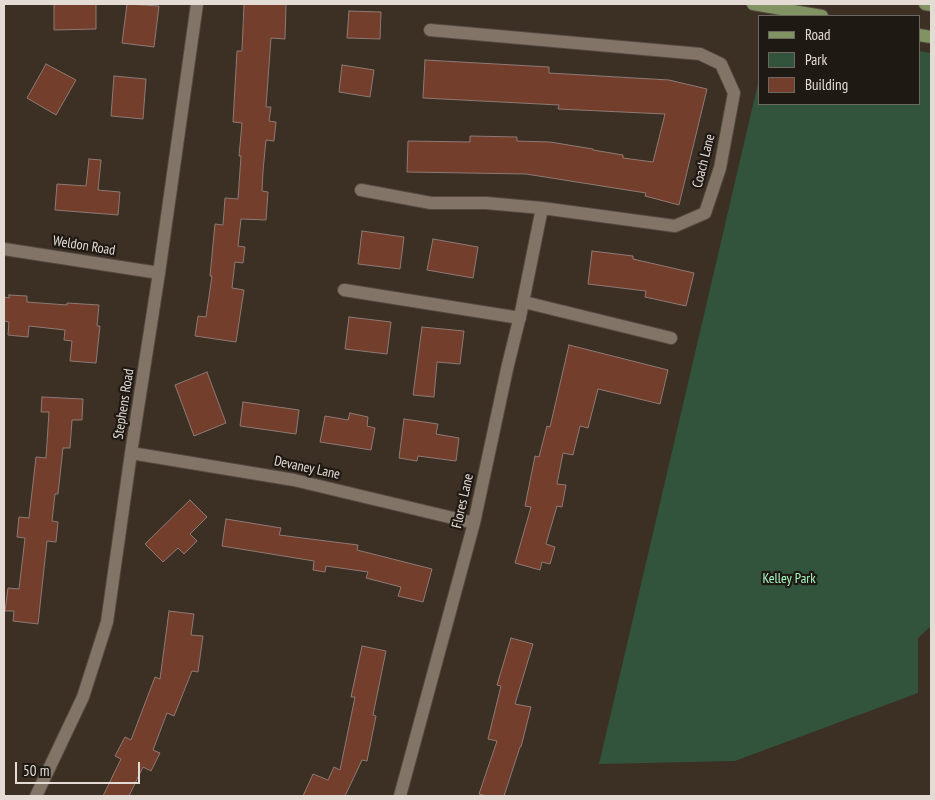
<!DOCTYPE html>
<html>
<head>
<meta charset="utf-8">
<style>
	body { margin:0 }
	#map { position:relative; width:935px; height:800px; overflow:hidden; background:#3c2f24; font-family:"PT Sans Narrow",sans-serif }
	canvas { display:block }
	.frame { position:absolute; inset:0; border:5px solid #e3dbd4; pointer-events:none }
	.legend { position:absolute; left:758px; top:15px; width:162px; height:90px; box-sizing:border-box; background:#1f1914; border:1px solid #6d6761; margin:0; padding:6px 9px; list-style:none; font-size:15px; color:#e3dbd4 }
	.legend li { display:flex; align-items:center; gap:10px; height:25px }
	.legend b { width:25px; border:1px solid #6d6761 }
	.scale { position:absolute; left:15px; top:762px; width:125px; height:22px; box-sizing:border-box; border:2px solid #e3dbd4; border-top:0; padding-left:6px; font-size:15px; line-height:18px; white-space:nowrap; color:#e3dbd4; -webkit-text-stroke:4px #1f1914; paint-order:stroke }
</style>
</head>
<body>
<div id="map">
<canvas width="935" height="800"></canvas>
<div class="frame"></div>
<ul class="legend">
<li><b style="height:6px;background:#819363"></b>Road</li>
<li><b style="height:14px;background:#32533c"></b>Park</li>
<li><b style="height:14px;background:#743e2d"></b>Building</li>
</ul>
<div class="scale">50 m</div>
</div>
<script>
const c = document.querySelector('canvas').getContext('2d');
c.lineJoin = 'round';
function fillPath(path, color) {
  c.fillStyle = color;
  c.fill(path, 'evenodd');
}
function poly(rows) {
  const path = new Path2D();
  for (const r of rows) {
    path.moveTo(r[0], r[1]);
    for (let i = 2; i < r.length; i += 2) path.lineTo(r[i], r[i + 1]);
  }
  return path;
}
function stroke(path, color, width, dash) {
  c.strokeStyle = color;
  c.lineWidth = width;
  c.lineCap = dash ? 'butt' : 'round';
  c.setLineDash(dash || []);
  c.stroke(path);
}
function write(font, color, halo, rows, align = 'center') {
  c.font = font + ' "PT Sans Narrow",sans-serif';
  c.lineWidth = 4.5;
  c.setLineDash([]);
  c.textBaseline = 'middle';
  c.strokeStyle = halo;
  c.fillStyle = color;
  for (const [text, x, y, turn = 0] of rows) {
    c.save();
    c.translate(x, y);
    c.rotate((+turn || 0) * Math.PI / 180);
    c.textAlign = isNaN(turn) ? turn : align;
    if (halo) c.strokeText(text, 0, 0);
    c.fillText(text, 0, 0);
    c.restore();
  }
}
fillPath(poly([
	[919,51,931,53,931,626,918,638,918,693,735,761,599,764,759,79,759,104,919,104]
]), '#32533c');
const building = poly([
	[54,4,96,4,96,29,54,30,54,4],
	[127,4,159,6,154,47,122,43,127,4],
	[244,4,286,4,285,39,271,38,266,107,271,107,269,121,276,122,274,141,266,140,263,171,262,191,268,192,266,220,241,219,238,246,245,247,243,263,235,262,232,288,244,290,236,342,195,336,198,316,206,317,212,276,210,276,215,224,223,225,225,198,238,199,241,156,239,156,242,123,233,122,237,51,242,51,244,4],
	[349,11,381,12,380,39,347,38,349,11],
	[425,60,549,67,549,73,669,80,707,89,679,205,645,196,646,193,526,174,407,172,408,141,470,142,470,136,517,137,517,141,550,142,593,149,593,150,623,155,623,158,653,162,665,114,558,109,559,105,423,98,425,60],
	[46,64,76,80,56,115,27,98,46,64],
	[342,65,374,70,370,97,339,92,342,65],
	[114,76,146,79,143,119,111,116,114,76],
	[89,159,101,160,98,190,120,192,118,215,55,210,57,184,86,186,89,159],
	[362,231,404,237,400,269,358,264,362,231],
	[433,239,478,247,473,278,427,270,433,239],
	[592,251,633,256,633,259,694,273,686,306,645,297,646,291,588,284,592,251],
	[9,295,27,296,27,302,67,305,67,303,99,305,97,326,100,326,96,363,70,361,72,341,64,340,65,330,29,326,28,337,8,335,9,322,4,321,4,297,9,298,9,295],
	[349,317,391,322,387,354,345,349,349,317],
	[422,327,464,331,460,364,437,362,434,397,413,395,422,327],
	[569,345,668,370,660,404,598,389,588,428,580,426,573,455,563,453,557,484,566,485,562,507,557,506,546,544,555,547,550,564,542,562,540,570,515,563,531,507,525,506,535,456,539,457,547,426,550,427,569,345],
	[207,372,226,423,194,436,175,385,207,372],
	[42,397,83,399,82,420,72,420,70,448,63,448,58,494,55,494,52,521,58,522,56,542,47,541,38,624,13,621,14,611,5,611,8,588,19,589,25,538,17,537,19,517,29,518,36,457,46,458,49,412,41,412,42,397],
	[243,402,299,410,296,434,240,426,243,402],
	[350,413,368,417,367,426,375,428,371,450,320,442,325,416,348,420,350,413],
	[404,419,438,424,436,434,459,438,456,461,418,456,417,461,399,458,404,419],
	[190,500,207,517,190,534,197,541,184,554,178,548,163,562,145,544,190,500],
	[226,519,281,528,279,535,358,545,357,550,432,569,423,602,398,596,401,587,366,578,368,572,326,566,325,572,313,570,314,561,222,546,226,519],
	[169,611,194,614,191,635,203,636,198,672,192,671,174,716,167,713,153,750,160,753,151,771,143,767,129,796,103,796,121,759,115,756,125,737,131,740,155,677,160,679,169,611],
	[511,638,533,644,515,704,531,707,521,747,520,747,504,796,487,796,479,794,497,741,488,739,501,686,497,685,511,638],
	[362,646,386,651,373,715,376,716,367,761,362,760,345,796,303,796,313,774,328,780,334,767,340,770,355,697,351,697,362,646]
]);
fillPath(building, '#743e2d');
stroke(building, '#8e7a74', 1);
const minor = poly([
	[361,190,431,203,486,203,542,208,675,226,705,213,720,168,734,93,721,64,700,54,430,30],
	[4,249,159,273],
	[344,290,520,318],
	[524,302,671,338],
	[131,453,294,480,474,523],
	[36,796,83,697,107,622,131,453,159,273,197,4],
	[400,796,474,523,507,369,521,312,542,208]
]);
const primary = poly([
	[753,4,822,16],
	[925,4,931,5],
	[919,35,931,37]
]);
stroke(minor, '#554a41', 14);
stroke(primary, '#554a41', 14);
stroke(minor, '#837468', 12);
stroke(primary, '#819363', 12);
write('14px', '#e3dbd4', '#1f1914', [
	["Coach Lane",704,161,-76],
	["Weldon Road",84,246,9],
	["Stephens Road",124,404,-81],
	["Devaney Lane",307,468,12],
	["Flores Lane",463,501,-77]
]);
write('14px', '#a7f9c1', '#1f1914', [
	["Kelley Park",789,579]
]);
</script>
</body>
</html>
